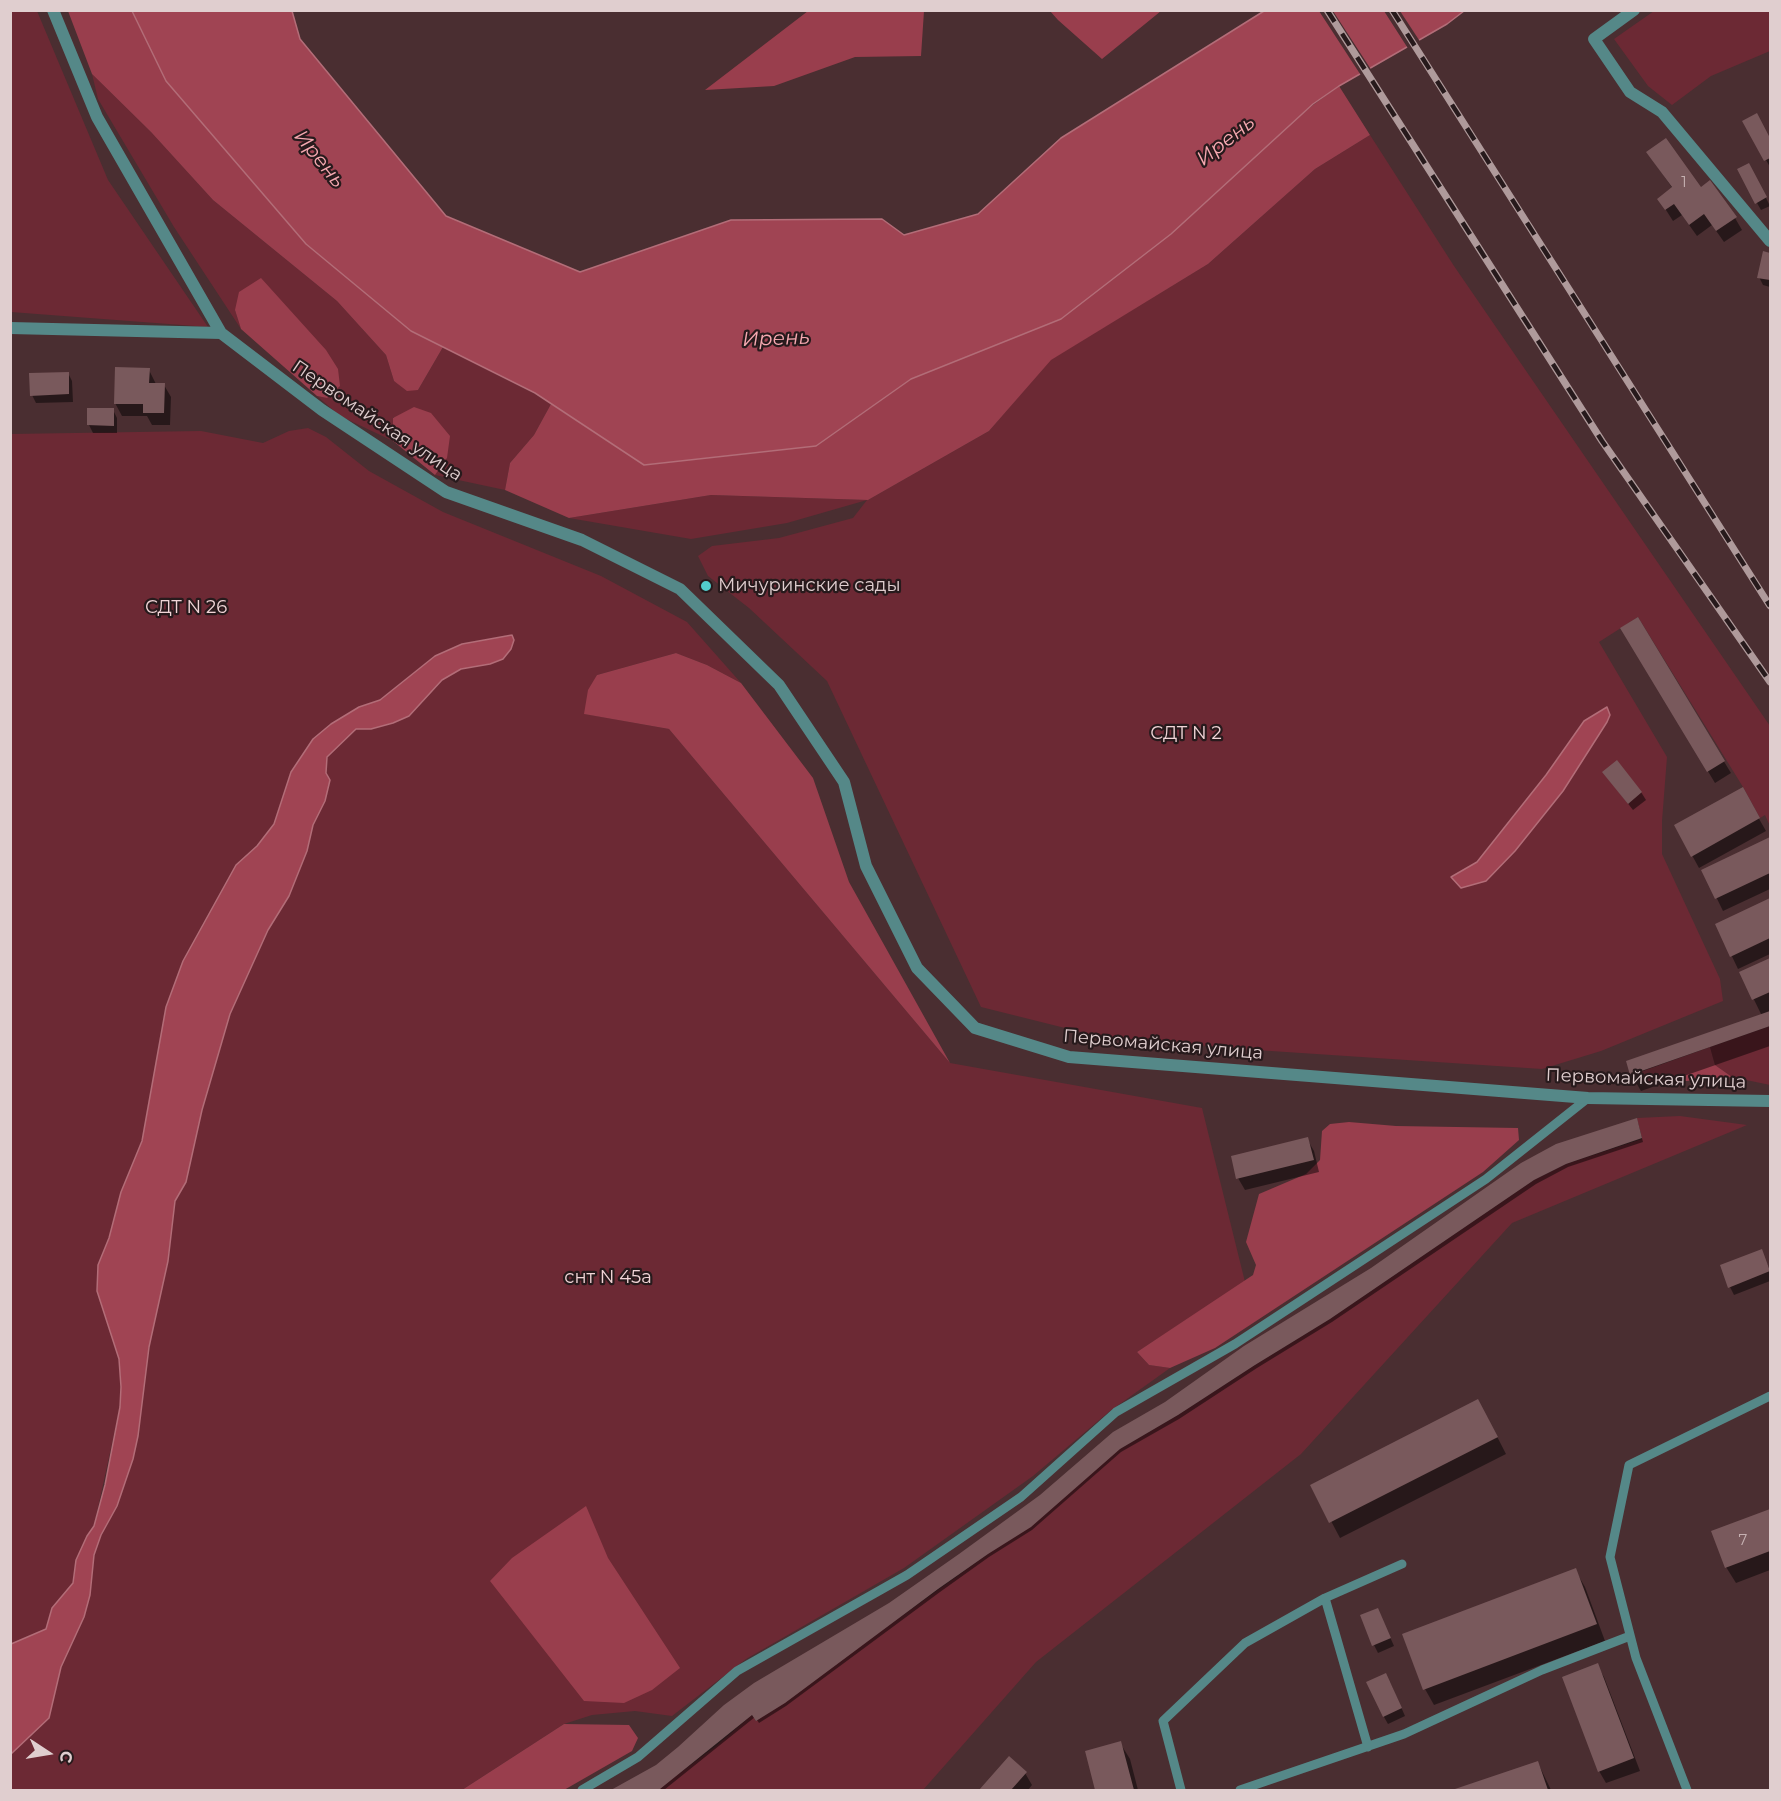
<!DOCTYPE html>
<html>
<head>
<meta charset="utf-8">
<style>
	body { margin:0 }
	#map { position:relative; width:1781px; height:1801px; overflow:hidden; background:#4a2e31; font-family:Montserrat,sans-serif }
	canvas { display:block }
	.frame { position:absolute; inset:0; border:12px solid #e0cecf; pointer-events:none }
	.north { position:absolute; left:18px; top:1723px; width:60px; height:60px; -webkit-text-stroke:4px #271a1c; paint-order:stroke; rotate:102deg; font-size:16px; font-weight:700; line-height:24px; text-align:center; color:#e0cecf }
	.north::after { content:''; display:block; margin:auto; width:21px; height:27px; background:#e0cecf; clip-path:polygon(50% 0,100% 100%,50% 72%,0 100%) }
</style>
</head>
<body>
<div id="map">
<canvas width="1781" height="1801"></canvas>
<div class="frame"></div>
<div class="north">С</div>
</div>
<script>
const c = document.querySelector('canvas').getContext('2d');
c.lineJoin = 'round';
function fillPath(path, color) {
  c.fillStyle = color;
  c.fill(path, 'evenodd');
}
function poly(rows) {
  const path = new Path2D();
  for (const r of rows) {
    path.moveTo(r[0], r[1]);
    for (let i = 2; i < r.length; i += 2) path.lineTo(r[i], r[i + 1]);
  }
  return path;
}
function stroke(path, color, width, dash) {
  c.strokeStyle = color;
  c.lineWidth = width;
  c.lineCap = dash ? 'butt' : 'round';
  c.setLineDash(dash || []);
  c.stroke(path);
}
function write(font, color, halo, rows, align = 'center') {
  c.font = font + ' Montserrat,sans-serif';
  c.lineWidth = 4.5;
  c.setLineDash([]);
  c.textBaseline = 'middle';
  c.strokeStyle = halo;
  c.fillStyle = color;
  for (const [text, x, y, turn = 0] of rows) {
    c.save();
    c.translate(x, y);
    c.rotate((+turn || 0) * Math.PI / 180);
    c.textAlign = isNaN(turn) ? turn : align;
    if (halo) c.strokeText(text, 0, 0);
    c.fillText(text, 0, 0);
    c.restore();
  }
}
fillPath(poly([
	[10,11,37,11,108,180,208,327,11,312],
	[1654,11,1770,11,1770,51,1711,76,1672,105,1648,86,1614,39],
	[92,74,151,132,213,200,337,301,386,355,394,381,418,390,443,347,535,394,551,404,534,435,510,463,505,490,435,475,447,458,393,417,393,441,340,416,317,396,327,398,235,310,241,329,174,227,98,99],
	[1370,135,1454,266,1770,726,1770,826,1765,815,1760,818,1743,787,1638,617,1599,642,1667,757,1662,821,1662,854,1720,979,1723,1001,1601,1051,1542,1069,1241,1049,1097,1036,981,1007,827,681,749,608,708,576,698,556,712,546,779,538,853,518,867,500,787,523,691,539,569,518,711,495,868,500,989,431,1050,360,1208,264,1315,169],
	[1607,707,1610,715,1607,722,1549,809,1534,826,1461,888,1451,877,1477,862,1546,775,1584,721],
	[308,428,326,437,369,471,443,512,601,576,687,622,741,683,707,665,676,653,597,675,585,714,669,729,950,1063,1202,1108,1245,1282,1137,1352,1149,1365,1170,1368,1110,1411,1033,1476,904,1568,746,1659,672,1716,635,1711,592,1715,564,1724,462,1790,11,1790,11,1754,49,1718,61,1667,84,1617,90,1595,94,1555,101,1535,117,1506,149,1347,168,1261,175,1201,186,1182,202,1110,230,1014,268,930,289,896,307,851,313,825,325,801,327,757,356,729,371,729,393,723,409,716,442,680,461,669,476,667,512,635,462,644,435,656,380,700,359,707,291,772,274,824,257,846,236,865,166,1007,142,1141,121,1192,109,1238,98,1265,97,1291,119,1359,121,1387,120,1407,94,1526,87,1536,76,1560,73,1583,52,1608,46,1629,11,1644,11,434,201,431,263,443,289,431],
	[1770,1026,1770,1085,1732,1077,1715,1065,1710,1047],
	[1680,1116,1747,1125,1512,1223,1301,1454,1036,1662,923,1790,657,1790,716,1746,752,1715,756,1721,988,1554,1120,1449,1178,1415,1255,1365,1330,1319,1534,1180,1566,1164,1642,1139,1637,1118]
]), '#6c2934');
fillPath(poly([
	[68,11,132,11,166,81,306,244,411,331,443,347,418,390,407,391,394,381,386,355,337,301,213,200,151,132,92,74],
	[808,11,924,11,921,56,855,57,774,86,705,90],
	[1050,11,1161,11,1102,59,1058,20],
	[1339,86,1370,135,1315,169,1208,264,1051,360,989,431,868,500,711,495,569,518,505,490,510,463,534,435,551,404,644,465,816,446,911,379,1061,319,1313,105],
	[261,278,326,350,338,369,340,386,327,398,317,396,241,329,235,310,239,292],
	[414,407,431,413,450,436,447,458,435,475,393,441,393,418],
	[676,653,707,665,741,683,813,778,849,882,950,1063,669,729,584,714,588,690,597,675],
	[1710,1047,1715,1065,1732,1077,1663,1083,1643,1080,1640,1072],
	[1349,1122,1396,1126,1518,1128,1519,1140,1483,1172,1215,1348,1170,1368,1149,1365,1137,1352,1253,1275,1256,1265,1246,1242,1259,1194,1306,1174,1320,1160,1322,1131,1330,1124],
	[586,1506,608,1558,680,1668,652,1690,624,1703,584,1701,490,1581,512,1558],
	[564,1724,629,1725,638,1738,632,1751,564,1790,462,1790]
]), '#993e4d');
const water = poly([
	[132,11,292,11,300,39,446,216,580,272,731,220,882,219,904,235,978,214,1061,138,1264,11,1464,11,1447,24,1339,86,1313,104,1171,234,1061,319,911,379,816,446,644,465,535,393,411,331,306,244,166,81,132,11],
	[512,635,514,640,511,649,503,659,490,664,461,669,442,680,409,716,393,723,371,729,356,729,327,757,326,773,330,780,325,801,313,825,307,851,289,896,268,930,230,1014,202,1110,186,1182,175,1201,168,1261,149,1347,138,1436,133,1459,117,1506,101,1535,94,1555,90,1595,84,1617,61,1667,49,1718,11,1754,11,1644,46,1629,52,1608,73,1583,76,1560,87,1536,94,1526,105,1485,120,1407,121,1387,119,1359,97,1291,98,1265,109,1238,121,1192,142,1141,166,1007,183,961,236,865,257,846,274,824,291,772,313,739,331,724,359,707,380,700,435,656,462,644,512,635],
	[1607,707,1610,715,1607,722,1563,791,1515,851,1486,881,1461,888,1451,877,1477,862,1546,775,1584,721,1607,707]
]);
fillPath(water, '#a04453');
stroke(water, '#b36d78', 1.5);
fillPath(poly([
	[1319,11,1333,11,1372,71,1362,77],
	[1384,11,1400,11,1421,43,1409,50]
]), '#4a2e31');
fillPath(poly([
	[1744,122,1760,122,1770,140,1770,167],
	[1648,153,1700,189,1735,218,1742,230,1724,242,1712,225,1697,236,1682,215,1673,221,1659,199,1673,189],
	[1753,172,1770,206,1761,210,1757,203],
	[1764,253,1770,254,1770,287,1763,285,1759,277],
	[149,370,156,384,164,385,171,397,170,425,152,425,147,416,122,416,115,403],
	[68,373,72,381,73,402,36,403,32,395],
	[89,410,113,410,117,418,117,433,93,433,89,425],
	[1637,619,1731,773,1715,783,1622,628],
	[1604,773,1641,792,1646,800,1633,810],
	[1742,789,1766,831,1699,868,1676,826],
	[1770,839,1770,889,1723,911,1703,870],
	[1770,900,1770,954,1738,969,1717,925],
	[1770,959,1770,1046,1641,1091,1631,1074,1762,1016,1741,973],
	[1638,1123,1643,1142,1568,1167,1536,1184,1332,1322,1257,1368,1179,1419,1121,1452,1032,1530,989,1557,940,1592,786,1706,759,1723,755,1717,664,1790,613,1790,657,1766,960,1555,1166,1403,1371,1270,1521,1164],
	[1307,1139,1314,1151,1319,1172,1245,1190,1238,1178],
	[1761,1251,1770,1270,1770,1281,1734,1295,1730,1287],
	[1487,1417,1506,1454,1340,1538,1312,1485],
	[1770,1511,1770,1570,1736,1583,1726,1567,1713,1532],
	[1575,1570,1585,1587,1605,1641,1434,1705,1425,1689],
	[1378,1610,1394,1646,1378,1653,1374,1645],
	[1597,1665,1604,1677,1640,1771,1606,1783,1599,1771,1564,1678],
	[1390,1682,1405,1716,1388,1724,1384,1717],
	[1120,1743,1130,1759,1138,1790,1097,1790,1086,1752],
	[1009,1758,1025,1773,1032,1785,1028,1790,981,1790],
	[1538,1763,1551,1790,1456,1790]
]), '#0007');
fillPath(poly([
	[1757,113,1770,138,1770,158,1764,161,1742,121],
	[1666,138,1701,187,1710,180,1737,217,1716,231,1704,214,1689,225,1674,204,1665,210,1657,199,1672,187,1646,152],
	[1749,163,1767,197,1755,204,1737,169],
	[1763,251,1770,253,1770,280,1757,278],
	[115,367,150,368,149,383,165,383,164,413,143,413,143,404,114,404],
	[69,372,69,394,30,396,29,373],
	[87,408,114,408,114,426,87,425],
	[1638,617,1725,761,1707,772,1620,628],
	[1617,760,1642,792,1628,804,1602,772],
	[1743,787,1760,818,1691,857,1674,825],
	[1770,837,1770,873,1715,899,1701,870],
	[1770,898,1770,938,1730,957,1715,924],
	[1770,958,1770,992,1752,1000,1739,972],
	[1770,1011,1770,1026,1630,1075,1626,1061],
	[1637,1118,1642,1138,1566,1164,1534,1180,1330,1319,1255,1365,1178,1415,1120,1449,1031,1527,988,1554,938,1589,785,1703,756,1721,752,1715,660,1789,611,1790,656,1765,678,1747,724,1705,754,1683,889,1603,959,1554,1040,1495,1113,1432,1165,1402,1244,1346,1371,1268,1521,1163,1556,1144],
	[1308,1137,1314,1160,1236,1179,1231,1156],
	[1762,1249,1770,1271,1728,1288,1720,1265],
	[1478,1399,1498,1437,1329,1523,1310,1485],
	[1770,1509,1770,1551,1725,1568,1711,1531],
	[1576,1568,1597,1624,1423,1690,1402,1634],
	[1378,1608,1391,1638,1372,1646,1360,1615],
	[1598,1663,1634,1758,1598,1772,1562,1677],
	[1386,1673,1402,1708,1383,1717,1366,1682],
	[1121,1741,1134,1790,1095,1790,1085,1751],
	[1009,1756,1027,1772,1011,1790,979,1790],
	[1538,1761,1548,1790,1452,1790]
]), '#79595c');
stroke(poly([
	[1325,1598,1368,1747],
	[582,1790,638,1757,737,1671,907,1575,1021,1497,1116,1412,1235,1344,1486,1179,1588,1098],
	[1181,1790,1163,1721,1245,1643,1325,1598,1402,1564],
	[1240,1790,1404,1734,1542,1670,1630,1636],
	[1687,1790,1636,1658,1610,1557,1629,1465,1770,1396]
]), '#588', 9);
stroke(poly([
	[53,10,97,117,221,333,322,410,446,492,582,540,680,589,779,685,844,782,866,866,917,968,975,1028,1069,1057,1588,1098,1770,1101],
	[1634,10,1594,39,1630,92,1662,112,1770,241],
	[10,328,221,333]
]), '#588', 12);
const rail = poly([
	[1327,10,1602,441,1770,682],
	[1392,10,1770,606]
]);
stroke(rail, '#af9a9b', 7);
stroke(rail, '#271a1c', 4.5, [14]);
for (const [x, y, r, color] of [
	[706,586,6,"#52cdcc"]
]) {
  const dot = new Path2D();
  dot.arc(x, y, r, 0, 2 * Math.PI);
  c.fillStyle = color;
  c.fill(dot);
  stroke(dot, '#271a1c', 2);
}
write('15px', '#c6b1b2', null, [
	["1",1684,183],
	["7",1743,1541]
]);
write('18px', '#e0cecf', '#271a1c', [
	["Первомайская улица",377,421,34],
	["Первомайская улица",1163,1045,5],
	["Первомайская улица",1646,1079,2]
]);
write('18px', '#e0cecf', '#271a1c', [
	["Мичуринские сады",718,586]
], 'left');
write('18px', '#f1d5d7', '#271a1c', [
	["СДТ N 26",186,608],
	["СДТ N 2",1186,734],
	["снт N 45а",608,1278]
]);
write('italic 20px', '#f7a9b1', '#271a1c', [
	["Ирень",1226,141,-38],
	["Ирень",319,159,51],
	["Ирень",776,339,-2]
]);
</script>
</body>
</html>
